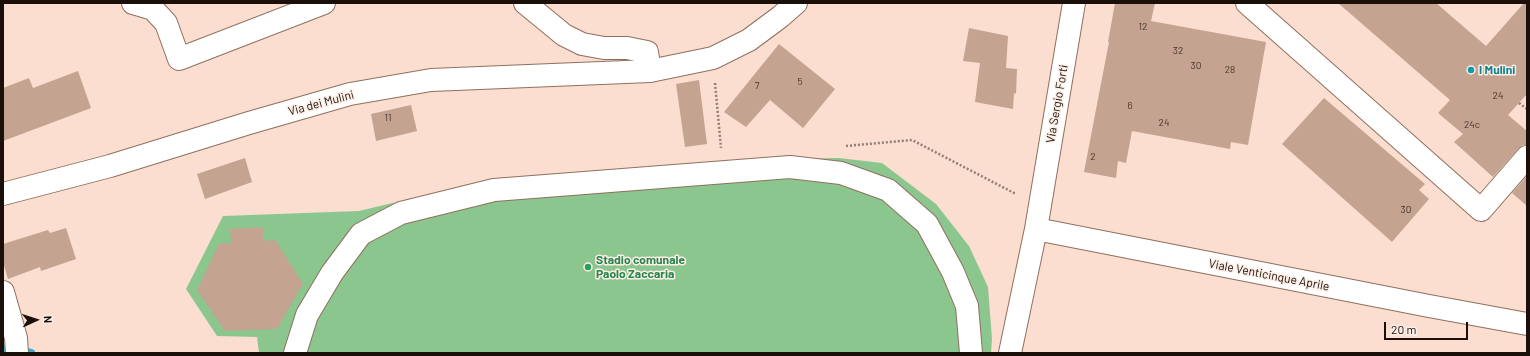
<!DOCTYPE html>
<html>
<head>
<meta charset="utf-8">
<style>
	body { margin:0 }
	#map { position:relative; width:1530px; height:356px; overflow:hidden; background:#fbdecf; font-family:Barlow,sans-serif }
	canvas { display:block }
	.frame { position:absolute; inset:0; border:4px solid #1b1009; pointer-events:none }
	.north { position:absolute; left:16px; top:300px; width:40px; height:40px; -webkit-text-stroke:3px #fdefe7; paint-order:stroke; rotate:87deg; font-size:11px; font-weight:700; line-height:16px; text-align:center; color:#1b1009 }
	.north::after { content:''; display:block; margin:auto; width:14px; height:18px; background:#1b1009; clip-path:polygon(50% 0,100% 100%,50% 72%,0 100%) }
	.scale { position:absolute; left:1384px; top:322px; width:84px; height:18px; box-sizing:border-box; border:2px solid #1b1009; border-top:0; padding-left:5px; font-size:12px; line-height:14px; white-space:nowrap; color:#1b1009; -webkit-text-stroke:3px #fdefe7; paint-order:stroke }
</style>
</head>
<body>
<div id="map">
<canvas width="1530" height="356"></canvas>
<div class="frame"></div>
<div class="north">N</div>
<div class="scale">20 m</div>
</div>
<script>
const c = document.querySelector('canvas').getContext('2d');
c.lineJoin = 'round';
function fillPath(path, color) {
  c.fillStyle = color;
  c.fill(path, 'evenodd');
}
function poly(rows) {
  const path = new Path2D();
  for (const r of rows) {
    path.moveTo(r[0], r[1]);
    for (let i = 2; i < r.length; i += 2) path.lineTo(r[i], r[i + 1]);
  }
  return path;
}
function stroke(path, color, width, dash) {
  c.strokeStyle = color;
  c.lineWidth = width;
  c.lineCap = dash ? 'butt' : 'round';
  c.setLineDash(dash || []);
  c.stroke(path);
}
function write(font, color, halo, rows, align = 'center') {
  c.font = font + ' Barlow,sans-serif';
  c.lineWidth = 3;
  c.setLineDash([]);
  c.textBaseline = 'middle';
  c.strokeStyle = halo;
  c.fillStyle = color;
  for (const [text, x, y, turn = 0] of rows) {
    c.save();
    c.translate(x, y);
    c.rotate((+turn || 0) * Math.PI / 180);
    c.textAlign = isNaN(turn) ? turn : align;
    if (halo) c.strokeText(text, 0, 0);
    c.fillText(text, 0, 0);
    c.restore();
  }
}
fillPath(poly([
	[839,158,882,163,936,204,969,246,988,287,992,339,991,353,259,353,257,337,217,336,186,289,223,216,359,211,493,179,788,159]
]), '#8bc68f');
stroke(poly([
	[3,349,10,348,31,353]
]), '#3aaed7', 8);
fillPath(poly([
	[1115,3,1155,3,1151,21,1266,42,1248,145,1231,142,1230,149,1132,131,1126,163,1118,161,1116,178,1084,172,1109,42,1108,42],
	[1338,3,1436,3,1486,46,1524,3,1527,3,1527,94,1508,115,1527,131,1527,145,1523,145,1518,149,1493,177,1454,142,1463,134,1438,113,1450,100],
	[969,28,1008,36,1006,68,1017,69,1016,94,1014,93,1013,109,975,102,980,63,963,61],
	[779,44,835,89,803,128,770,100,746,127,724,112],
	[78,71,91,108,3,141,3,88,29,78,33,88],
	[699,80,707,144,685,147,676,84],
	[1324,98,1425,184,1419,190,1429,199,1392,242,1282,144],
	[411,105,417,131,376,141,371,114],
	[245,158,252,182,205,199,197,174],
	[1527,176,1527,206,1512,193],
	[263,227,263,241,275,240,303,284,277,329,225,331,197,290,219,244,231,243,230,229],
	[66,228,76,259,41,271,40,267,8,279,3,262,3,244,48,230,50,233]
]), '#c4a390');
const minor = poly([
	[133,3,153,9,166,23,179,59,324,3],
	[525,3,564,35,582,44,604,48,627,48,647,52,650,71],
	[1074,3,1036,229,1429,306,1527,324],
	[1247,3,1481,210,1527,157],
	[3,194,110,166,249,123,350,94,431,80,650,71,713,58,749,40,780,17,796,3],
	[3,292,16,338,17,353],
	[295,353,307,315,332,273,361,234,401,213,494,190,790,167,841,173,888,190,927,224,953,272,967,306,971,353],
	[1010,353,1036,229]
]);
stroke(minor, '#8f705e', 24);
stroke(poly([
	[715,83,721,148],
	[1519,103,1527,109],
	[846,146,912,140,1016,194]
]), '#927e72', 2.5, [2, 2]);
stroke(minor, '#fff', 22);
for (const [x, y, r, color] of [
	[1471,70,4,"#0f9aa8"],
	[588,267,4,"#2e9e5b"]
]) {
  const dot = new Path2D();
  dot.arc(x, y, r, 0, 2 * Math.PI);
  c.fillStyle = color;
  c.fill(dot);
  stroke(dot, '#fdefe7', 1.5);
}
write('10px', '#45352b', null, [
	["12",1143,27],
	["32",1178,51],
	["30",1196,66],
	["28",1230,70],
	["5",800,82],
	["7",757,86],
	["24",1498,96],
	["6",1130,106],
	["11",388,118],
	["24",1164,123],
	["24c",1472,125],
	["2",1093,157],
	["30",1406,210]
]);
write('bold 12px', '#0d838f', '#fdefe7', [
	["I Mulini",1479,70]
], 'left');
write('12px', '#1b1009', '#fdefe7', [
	["Via dei Mulini",321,103,-15],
	["Via Sergio Forti",1057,104,-80],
	["Viale Venticinque Aprile",1269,275,11]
]);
write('bold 12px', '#27864d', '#fdefe7', [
	["Stadio comunale",596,260],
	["Paolo Zaccaria",596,274]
], 'left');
</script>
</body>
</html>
